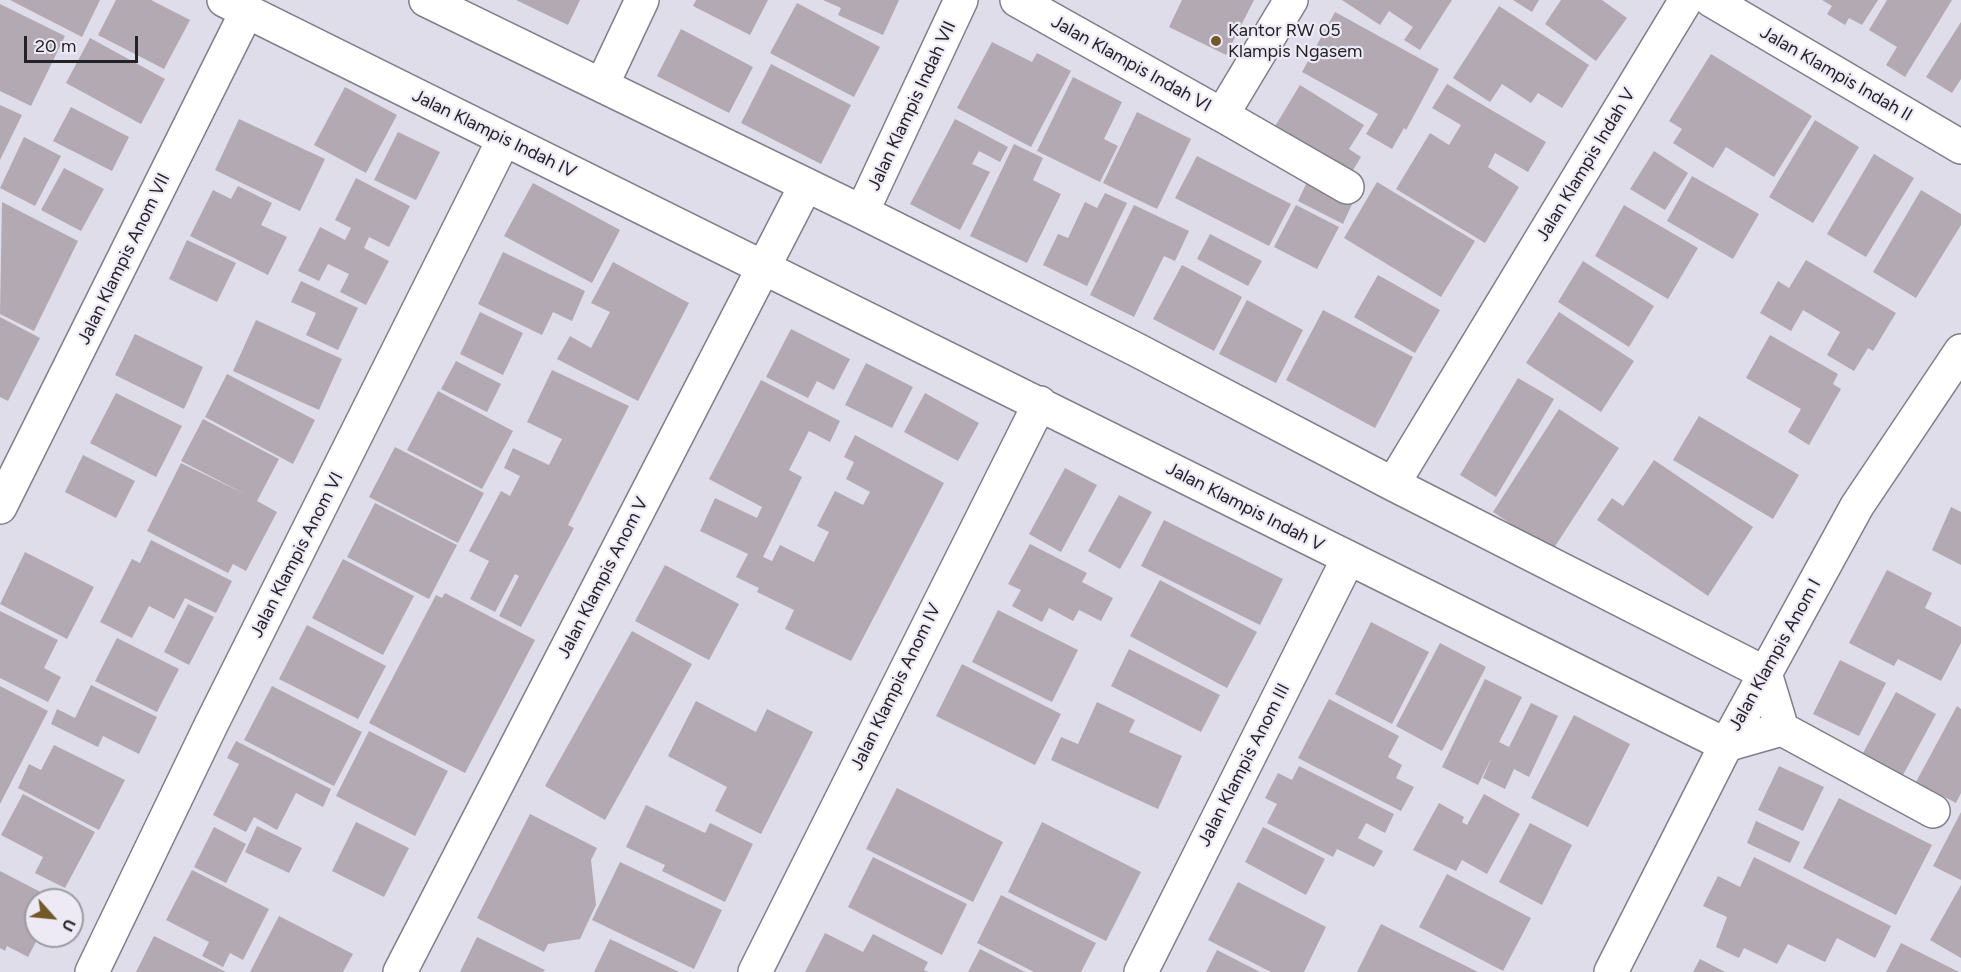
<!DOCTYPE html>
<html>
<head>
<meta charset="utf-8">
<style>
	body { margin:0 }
	#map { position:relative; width:1961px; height:972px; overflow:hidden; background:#dfdde9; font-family:Figtree,sans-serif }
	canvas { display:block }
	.north { position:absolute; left:24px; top:888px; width:60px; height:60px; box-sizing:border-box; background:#edeaf6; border:2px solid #9c9aa3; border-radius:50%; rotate:117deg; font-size:16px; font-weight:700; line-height:24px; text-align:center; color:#232226 }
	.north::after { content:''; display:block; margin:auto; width:21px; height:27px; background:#73592a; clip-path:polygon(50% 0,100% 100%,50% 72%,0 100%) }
	.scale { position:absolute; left:24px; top:36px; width:114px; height:27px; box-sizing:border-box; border:3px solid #232226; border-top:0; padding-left:8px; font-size:18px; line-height:21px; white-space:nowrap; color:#232226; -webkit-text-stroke:4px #edeaf6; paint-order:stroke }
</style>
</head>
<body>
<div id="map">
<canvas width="1961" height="972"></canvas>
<div class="north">U</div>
<div class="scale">20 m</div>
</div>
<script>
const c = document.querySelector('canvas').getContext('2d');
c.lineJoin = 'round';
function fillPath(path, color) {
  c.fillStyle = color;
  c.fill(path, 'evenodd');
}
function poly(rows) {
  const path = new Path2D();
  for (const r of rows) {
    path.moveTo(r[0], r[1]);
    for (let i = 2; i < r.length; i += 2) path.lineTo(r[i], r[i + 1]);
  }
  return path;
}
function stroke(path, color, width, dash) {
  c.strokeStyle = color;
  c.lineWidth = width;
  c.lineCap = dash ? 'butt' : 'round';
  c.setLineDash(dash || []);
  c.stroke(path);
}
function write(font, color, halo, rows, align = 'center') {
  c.font = font + ' Figtree,sans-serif';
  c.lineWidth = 4.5;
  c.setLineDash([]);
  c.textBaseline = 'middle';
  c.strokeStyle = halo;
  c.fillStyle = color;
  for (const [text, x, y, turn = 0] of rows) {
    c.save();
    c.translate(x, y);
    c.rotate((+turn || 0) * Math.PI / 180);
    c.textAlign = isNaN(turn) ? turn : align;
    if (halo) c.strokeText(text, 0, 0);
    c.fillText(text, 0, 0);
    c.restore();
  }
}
fillPath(poly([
	[10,0,100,0,82,37],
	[116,0,151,0,190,20,164,69,98,35],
	[516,0,580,0,568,25],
	[696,0,768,0,750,35,693,6],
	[823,0,899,0,883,35,838,15,841,8],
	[1182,0,1254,0,1226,55,1169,27],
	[1342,0,1452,0,1420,50,1404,40,1413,27,1389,11,1380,25],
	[1513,0,1539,0,1532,12],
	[1561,0,1602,0,1627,18,1596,61,1545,24],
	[1822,0,1878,0,1862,25,1849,18,1845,25,1827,14,1832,6],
	[1887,0,1952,0,1905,77,1886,65,1897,47,1869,30],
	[797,3,880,47,854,97,770,53],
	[0,4,65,36,31,106,0,91],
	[1499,6,1589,65,1562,108,1538,93,1531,103,1502,84,1490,102,1453,78],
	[1335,12,1439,69,1406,130,1404,128,1392,149,1366,134,1378,114,1302,72],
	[1961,22,1961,79,1952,93,1926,77],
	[681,29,753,67,729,113,657,76],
	[90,38,165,79,141,124,66,83],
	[992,42,1032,62,1037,53,1071,71,1031,147,957,108],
	[1711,54,1812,116,1774,177,1726,147,1713,168,1673,143,1682,129,1669,121],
	[771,64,851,105,821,164,741,123],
	[1073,77,1122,102,1104,139,1118,146,1100,182,1037,151],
	[1447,84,1546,142,1528,172,1495,153,1488,167,1519,187,1485,243,1396,189,1430,133,1449,145,1461,125,1432,108],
	[1300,85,1364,125,1349,149,1361,157,1347,180,1271,133],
	[345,87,397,115,366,173,314,145],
	[0,105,22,115,0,160],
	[71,107,129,137,112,171,53,141],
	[1137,112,1191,139,1157,209,1103,183],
	[239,119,325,159,300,211,215,170],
	[955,119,1008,147,1000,162,979,151,972,164,990,172,960,230,910,204],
	[1815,120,1859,147,1813,223,1769,197],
	[398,132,440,152,416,200,374,180],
	[24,137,61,156,35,206,0,188],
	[1014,144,1043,158,1033,180,1061,194,1027,263,970,236],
	[1654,151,1688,173,1665,210,1630,189],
	[1874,154,1914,178,1866,257,1827,234],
	[1197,156,1291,204,1269,246,1175,198],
	[64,168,104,189,81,231,41,210],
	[1692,176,1759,214,1733,259,1667,221],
	[356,178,410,206,389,247,369,237,364,248,389,261,366,305,340,292,349,274,328,264,319,281,298,271,320,227,345,240,351,228,335,220],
	[1308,180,1353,202,1343,224,1298,201],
	[1377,182,1475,241,1441,297,1344,238],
	[533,183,620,230,592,283,504,236],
	[238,186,272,203,261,225,287,237,268,275,190,236,213,190,231,199],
	[1921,190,1961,214,1961,225,1916,298,1873,272],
	[1105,193,1127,203,1087,286,1043,265,1058,234,1068,238,1085,202,1097,208],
	[2,202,78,241,34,331,0,314],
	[1134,205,1189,231,1175,261,1164,256,1134,317,1090,295],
	[1296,205,1339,227,1317,269,1274,247],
	[1624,205,1698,248,1668,299,1595,256],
	[1210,234,1262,261,1248,286,1197,259],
	[187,240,236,263,217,302,169,279],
	[503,252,585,291,572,321,553,312,542,335,478,304],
	[1806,260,1896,313,1873,351,1868,348,1854,371,1827,355,1840,332,1803,310,1791,331,1760,313,1778,281,1789,288],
	[1583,261,1654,306,1629,347,1558,302],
	[613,262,689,303,638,401,557,359,570,336,591,348,610,312,591,303],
	[1182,265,1242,297,1214,351,1153,319],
	[1378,275,1440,310,1415,353,1354,317],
	[301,281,358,308,338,350,306,335,316,313,291,302],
	[1247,300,1303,330,1276,383,1219,354],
	[1323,310,1413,357,1375,428,1286,380],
	[480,312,523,333,503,375,460,354],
	[1559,312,1634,361,1601,412,1526,363],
	[0,317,40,338,8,401,0,397],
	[256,320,342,359,319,410,233,371],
	[791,329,850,359,834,390,817,381,808,398,766,377],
	[135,334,203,367,184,409,115,375],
	[1770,335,1838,374,1833,384,1841,389,1809,445,1788,432,1801,409,1746,378],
	[456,361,501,384,487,412,441,389],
	[866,363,913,387,892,428,845,405],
	[552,370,629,406,568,525,574,528,521,627,499,616,519,576,515,574,495,612,470,599,489,561,469,551,501,491,510,496,520,476,504,468,513,448,549,465,562,439,527,422],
	[227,374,315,420,293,464,205,417],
	[1518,378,1554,399,1496,497,1460,475],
	[761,380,840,421,830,442,809,431,789,470,802,477,763,557,772,561,780,545,814,562,829,532,817,526,835,491,863,505,870,492,846,479,854,462,844,457,855,435,944,483,851,661,785,629,794,610,757,592,759,588,736,577,748,554,700,531,715,498,757,518,762,507,709,479],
	[438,391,513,431,482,489,407,450],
	[116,393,182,426,156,477,90,443],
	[925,393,979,423,958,461,904,432],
	[1559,409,1619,448,1552,551,1493,512],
	[1699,416,1799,475,1773,519,1673,460],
	[203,419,279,459,257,501,277,512,246,571,233,564,228,573,147,531,181,463,247,495,181,461],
	[395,447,484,493,458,543,369,497],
	[83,455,135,481,116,518,65,492],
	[1654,460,1753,527,1708,596,1597,520,1612,498,1623,506],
	[1065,468,1097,485,1061,552,1029,534],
	[1119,495,1152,512,1120,569,1088,551],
	[375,503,457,545,429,599,347,557],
	[1951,507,1961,512,1961,565,1932,550],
	[1164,520,1283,579,1260,625,1141,566],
	[151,540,232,581,216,613,185,598,174,619,149,606,132,638,100,622,132,559,140,563],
	[1030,544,1087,573,1082,582,1113,598,1101,621,1079,610,1073,621,1049,608,1042,622,1012,606,1021,590,1008,584],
	[25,552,94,587,67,639,0,604],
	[343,559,414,596,383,655,312,618],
	[665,565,739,604,709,660,635,621],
	[1887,570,1932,593,1925,608,1961,627,1961,643,1941,681,1898,659,1894,666,1849,643],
	[1160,580,1257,632,1227,688,1130,636],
	[445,593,535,640,465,773,369,723,436,595,442,598],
	[188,604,214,617,189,665,164,652],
	[998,610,1078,650,1052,702,972,662],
	[0,611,58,640,44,668,61,677,48,702,0,678],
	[1371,622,1429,652,1392,724,1335,694],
	[307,625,386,666,358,719,279,679],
	[632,631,692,664,605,820,545,786],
	[117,638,179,669,157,712,95,681],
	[1440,643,1486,667,1442,751,1396,726],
	[1129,649,1220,695,1201,732,1111,686],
	[1840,660,1886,683,1859,736,1813,714],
	[962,664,1061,714,1035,765,936,716],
	[1485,679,1522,697,1499,742,1509,747,1531,703,1558,716,1529,777,1514,769,1505,789,1483,778,1492,757,1478,785,1442,767],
	[91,685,157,717,139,754,103,736,98,747,51,724,57,709,75,718],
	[0,686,48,711,0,804],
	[272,686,362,732,334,786,244,740],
	[1896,692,1936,714,1903,775,1863,753],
	[1329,699,1399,736,1388,757,1402,765,1396,778,1414,787,1401,811,1298,758],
	[696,701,756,732,767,709,813,732,761,834,715,811,727,787,668,756],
	[1097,702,1135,720,1129,732,1182,756,1158,809,1051,760,1061,737,1078,744],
	[1957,706,1961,709,1961,793,1956,803,1916,782],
	[1574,715,1630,744,1588,827,1531,798],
	[369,731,448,771,415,836,336,796],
	[236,741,331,789,323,807,296,793,277,830,254,817,246,832,213,815,239,764,227,758],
	[54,745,125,780,99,830,18,788,29,764,41,770],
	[1299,766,1394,814,1385,833,1366,823,1358,838,1383,851,1374,867,1337,849,1333,857,1267,823,1277,804,1265,798,1278,773,1292,780],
	[1779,766,1824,787,1803,831,1758,810],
	[897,788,1003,842,973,902,866,849],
	[23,794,95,832,65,888,35,873,43,857,1,835],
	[1484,794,1520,814,1487,874,1462,860,1456,871,1413,850,1439,803,1464,817,1462,822,1467,825],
	[1839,798,1932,845,1896,915,1803,868],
	[646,805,705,833,710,823,753,844,725,902,662,871,665,865,626,847],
	[1961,812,1961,880,1933,866],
	[530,814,597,848,591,860,596,905,580,939,548,944,544,952,477,918],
	[1756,821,1800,842,1790,863,1747,843],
	[356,822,409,848,384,897,332,871],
	[1042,822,1141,872,1106,941,1008,892],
	[1530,823,1572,845,1542,905,1499,882],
	[257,826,302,848,289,873,245,852],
	[214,827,246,844,226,883,194,867],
	[1263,827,1325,859,1306,895,1245,862],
	[873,857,967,904,942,955,848,907],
	[1754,857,1891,926,1875,958,1837,938,1825,962,1788,944,1777,964,1744,948,1739,958,1716,947,1727,917,1703,906,1718,876,1740,887],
	[620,862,722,910,694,969,592,920],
	[192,870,269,909,243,960,230,953,223,967,202,956,209,942,166,920],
	[0,871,56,900,36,900,36,936,39,936,28,957,7,946,5,951,0,948],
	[1447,874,1531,918,1503,971,1419,927],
	[1238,882,1326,927,1304,972,1271,972,1208,940],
	[1961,885,1961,958,1930,940],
	[1001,895,1096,943,1081,972,1034,972,977,943],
	[279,916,353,954,343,972,250,972],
	[1381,924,1478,972,1357,972],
	[825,933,863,952,873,934,928,962,924,970,929,972,805,972],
	[154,936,226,972,136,972],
	[477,937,545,970,543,972,460,972],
	[610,939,679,972,594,972],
	[1901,943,1959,972,1886,972],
	[980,949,1025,972,968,972],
	[1217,950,1260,972,1206,972],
	[1700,959,1725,972,1693,972]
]), '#b2a9b2');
const street = poly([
	[224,0,1726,745,1782,729],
	[426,0,862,212,1137,350,1393,484,1765,673,1782,729,1933,811],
	[1017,0,1222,115,1291,0],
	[1711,0,1961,147],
	[602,85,642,0],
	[1222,115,1347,187],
	[862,212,961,0],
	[1393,484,1686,0],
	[0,507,247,11],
	[92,972,211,725,504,139],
	[400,972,806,185],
	[755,972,1040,403],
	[1141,972,1348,559],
	[1611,972,1726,745,1857,506,1961,351]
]);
stroke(street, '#807e89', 36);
stroke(street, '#fff', 33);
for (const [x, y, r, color] of [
	[1216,41,6,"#73592a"]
]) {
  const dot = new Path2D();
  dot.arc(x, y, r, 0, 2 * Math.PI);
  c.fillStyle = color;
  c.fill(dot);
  stroke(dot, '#edeaf6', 2);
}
write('18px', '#232226', '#edeaf6', [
	["Kantor RW 05",1228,31],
	["Klampis Ngasem",1228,52]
], 'left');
write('18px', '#232226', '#edeaf6', [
	["Jalan Klampis Indah VI",1131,64,29],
	["Jalan Klampis Indah II",1836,74,30],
	["Jalan Klampis Indah VII",912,106,-65],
	["Jalan Klampis Indah IV",494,134,26],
	["Jalan Klampis Indah V",1586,165,-59],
	["Jalan Klampis Anom VII",124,259,-64],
	["Jalan Klampis Indah V",1245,507,27],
	["Jalan Klampis Anom VI",297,555,-63],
	["Jalan Klampis Anom V",603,578,-63],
	["Jalan Klampis Anom I",1775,655,-61],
	["Jalan Klampis Anom IV",896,687,-64],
	["Jalan Klampis Anom III",1244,765,-63]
]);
</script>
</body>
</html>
